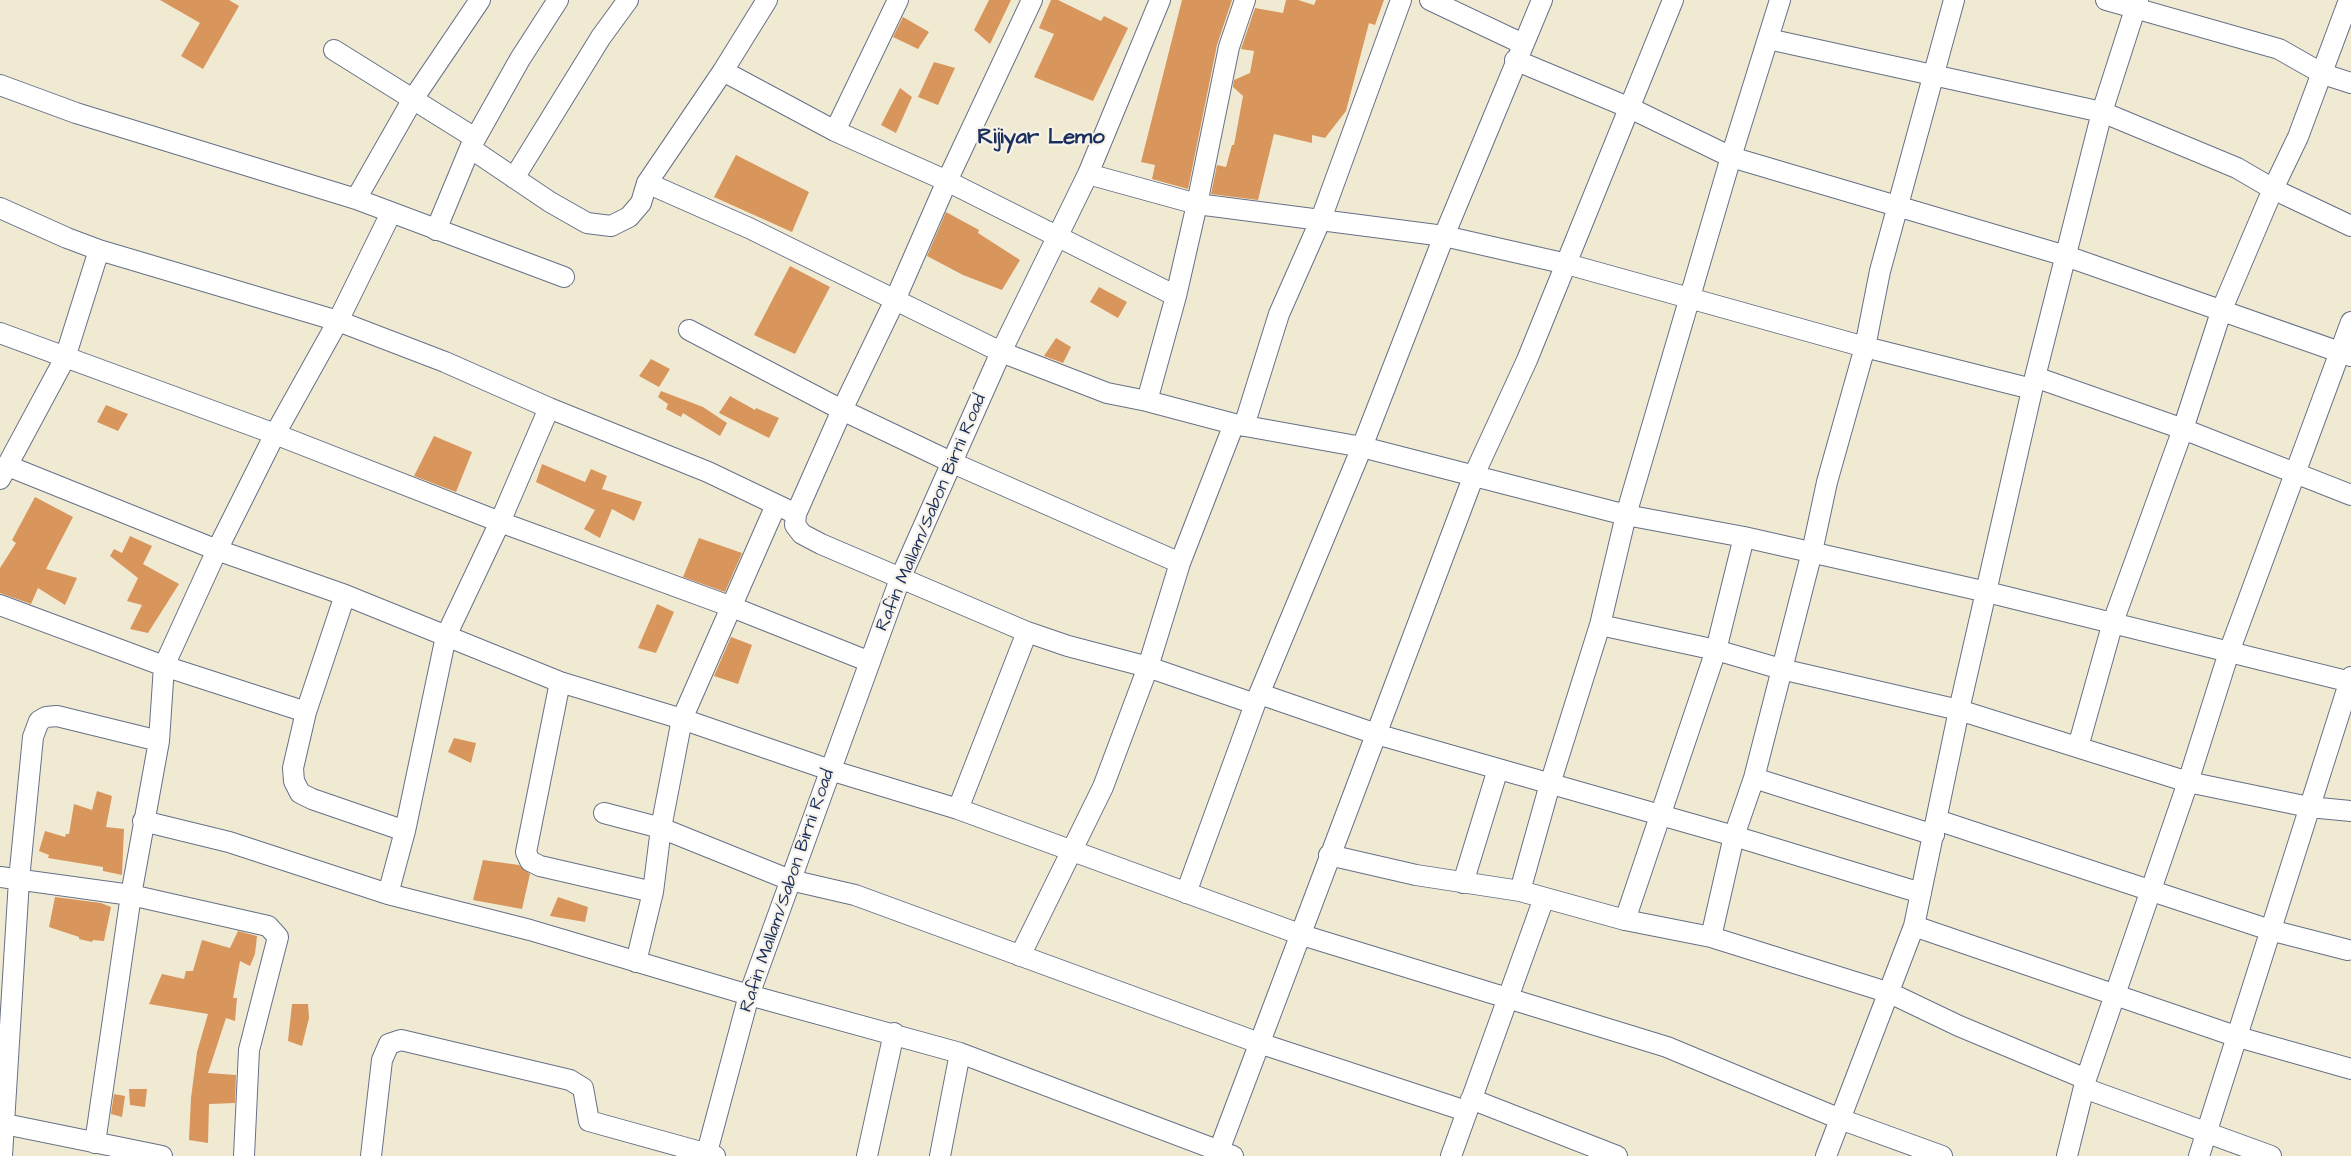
<!DOCTYPE html>
<html>
<head>
<meta charset="utf-8">
<style>
	body { margin:0 }
	canvas { display:block; background:#f1ead3 }
</style>
</head>
<body>
<canvas width="2351" height="1156"></canvas>
<script>
const c = document.querySelector('canvas').getContext('2d');
c.lineJoin = 'round';
function fillPath(path, color) {
  c.fillStyle = color;
  c.fill(path, 'evenodd');
}
function poly(rows) {
  const path = new Path2D();
  for (const r of rows) {
    path.moveTo(r[0], r[1]);
    for (let i = 2; i < r.length; i += 2) path.lineTo(r[i], r[i + 1]);
  }
  return path;
}
function stroke(path, color, width, dash) {
  c.strokeStyle = color;
  c.lineWidth = width;
  c.lineCap = dash ? 'butt' : 'round';
  c.setLineDash(dash || []);
  c.stroke(path);
}
function write(font, color, halo, rows, align = 'center') {
  c.font = font + ' "Architects Daughter",sans-serif';
  c.lineWidth = 4.5;
  c.setLineDash([]);
  c.textBaseline = 'middle';
  c.strokeStyle = halo;
  c.fillStyle = color;
  for (const [text, x, y, turn = 0] of rows) {
    c.save();
    c.translate(x, y);
    c.rotate((+turn || 0) * Math.PI / 180);
    c.textAlign = isNaN(turn) ? turn : align;
    if (halo) c.strokeText(text, 0, 0);
    c.fillText(text, 0, 0);
    c.restore();
  }
}
fillPath(poly([
	[160,0,229,0,239,6,203,69,181,56,200,23],
	[989,0,1011,0,990,44,974,30],
	[1051,0,1058,0,1101,21,1104,16,1128,28,1093,101,1034,77,1054,34,1039,28],
	[1182,0,1232,0,1217,45,1188,189,1152,179,1155,165,1141,162],
	[1286,0,1298,0,1314,5,1316,0,1384,0,1375,25,1369,23,1346,111,1325,138,1312,135,1312,143,1274,134,1258,200,1211,194,1217,165,1226,167,1232,145,1234,145,1243,96,1233,87,1234,80,1250,73,1254,51,1241,49,1255,8,1283,13],
	[903,17,929,32,918,49,893,37],
	[934,62,955,68,938,105,918,97],
	[900,88,912,97,896,133,881,125],
	[736,155,809,192,792,232,714,197],
	[946,212,979,230,978,233,1020,260,1002,290,963,275,927,256],
	[790,266,830,287,795,354,754,335],
	[1099,287,1127,302,1118,318,1090,302],
	[1056,338,1071,347,1063,363,1044,356],
	[651,359,670,369,659,387,639,376],
	[661,391,703,407,727,423,720,436,683,413,681,417,666,409,668,404,658,397],
	[730,396,755,410,756,408,779,418,769,438,719,413],
	[106,405,128,414,118,431,97,422],
	[434,436,472,452,456,492,414,476],
	[542,464,585,482,591,469,607,476,602,489,642,502,634,521,612,509,600,538,584,529,595,510,536,482],
	[35,497,73,517,46,569,77,578,65,605,38,588,31,604,0,593,0,568,16,543,12,540],
	[130,536,152,546,143,564,179,584,148,633,130,629,142,605,127,601,138,578,110,556,114,549,122,553],
	[699,538,742,553,725,592,683,577],
	[657,604,674,612,656,653,638,648],
	[731,637,752,645,738,684,714,676],
	[454,738,476,743,471,763,448,752],
	[97,791,112,796,106,827,124,829,122,875,103,871,103,867,48,858,49,855,39,851,45,831,65,837,66,834,69,834,74,804,92,810],
	[483,860,519,865,530,874,522,909,473,900],
	[55,897,101,903,111,907,104,941,93,940,92,942,79,939,79,937,49,927],
	[558,897,588,907,585,922,550,916],
	[238,931,257,936,255,954,250,966,240,961,233,998,237,998,235,1021,226,1018,208,1073,236,1075,235,1103,209,1104,208,1143,189,1140,191,1098,197,1052,208,1014,149,1004,162,974,184,979,186,971,193,971,202,940,230,948],
	[292,1004,308,1004,309,1018,302,1046,288,1041],
	[129,1089,147,1089,145,1107,130,1105],
	[114,1094,125,1096,122,1117,111,1114]
]), '#d8955c');
const minor = poly([
	[1032,0,947,181,895,300,842,410,796,514,795,525,802,534,821,544,1027,632,1068,646,1148,667,1255,704],
	[1430,0,1523,44],
	[2106,0,2279,49,2323,74,2351,83],
	[1768,39,2102,112,2237,168,2273,189,2351,226],
	[334,50,475,138],
	[1515,60,1630,108,1731,157,2066,256,2351,356],
	[723,71,835,131,947,181,1176,296],
	[0,85,76,113,356,199,564,277],
	[835,131,898,0],
	[470,148,550,202,587,223,611,226,629,217,641,203,647,183,723,71,767,0],
	[1088,174,1197,204,1444,236,1567,264,1865,347,2032,389],
	[514,178,601,37,628,0],
	[647,183,749,228,1001,352,1107,393,1147,401,1234,424,1362,447,1626,515,1744,537,1987,592,2351,682],
	[356,199,413,99,480,0],
	[0,208,67,238,99,250,338,321,445,362,549,408,708,472,796,514],
	[436,230,470,148,520,59,558,0],
	[689,330,842,410,953,463,1180,563],
	[0,333,275,434,500,522,732,607,870,662],
	[2035,377,2183,429,2351,495],
	[1147,401,1176,296,1197,204,1229,47,1245,0],
	[1244,426,1279,314,1321,219,1401,0],
	[8,466,217,550,345,595,560,682,682,719,830,770,958,809,1302,935,1667,1047,1840,1119,1942,1156],
	[0,479,65,358,99,250],
	[345,595,306,712,293,768,294,781,300,793,312,799,405,831],
	[0,605,164,666,306,712],
	[1600,625,1716,650,1781,669,1959,710,2188,782,2309,807,2351,811],
	[560,682,526,852,530,861,540,866,653,892],
	[1260,694,1376,734,1734,836,1921,893],
	[2078,747,2113,622,2183,429,2222,309,2273,189,2298,137,2349,0],
	[1754,778,1934,835],
	[958,809,1027,632],
	[604,813,661,828,790,880,855,895,1259,1043,1466,1111],
	[1937,820,2270,930,2348,950],
	[143,821,229,842,388,894,530,930,749,995,960,1053,1233,1156],
	[1329,855,1416,875,1520,891,1625,920,1711,937,1890,993,1959,1026,2086,1079],
	[0,877,131,895,268,926,278,937,249,1050,244,1156],
	[1463,883,1498,769],
	[1520,891,1550,784,1600,625,1626,515,1731,157,1780,0],
	[1186,893,1255,704,1362,447,1444,236,1542,0],
	[388,894,405,831,446,636,500,522,549,408],
	[1625,920,1716,650,1744,537],
	[1914,926,2238,1037,2351,1069],
	[1711,937,1734,836,1754,778,1812,552,1827,482,1865,347,1880,271,1954,0],
	[1020,956,1103,787,1148,667,1180,563,1234,424],
	[636,962,653,892,661,828,682,719,776,505],
	[2084,1088,2271,1156],
	[1471,1099,1617,1156],
	[0,1123,162,1156],
	[95,1143,131,895,159,741,164,666,217,550,275,434,338,321,391,213],
	[2,1156,19,880,33,737,39,721,46,717,57,716,159,741],
	[371,1156,382,1060,389,1044,401,1040,570,1080,583,1088,589,1121,715,1156],
	[706,1156,749,995,900,579,1001,352,1088,174,1160,0],
	[867,1156,894,1033],
	[940,1156,960,1053],
	[1217,1156,1474,475,1527,360,1673,0],
	[1451,1156,1544,898],
	[1826,1156,1914,926,1959,710,2035,377,2102,112,2138,0],
	[2067,1156,2086,1079,2188,782,2229,652,2351,322],
	[2199,1156,2351,677]
]);
stroke(minor, '#667087', 22);
stroke(minor, '#fff', 20);
write('18px', '#1b2f5e', '#f7f3e8', [
	["Rafin Mallam/Sabon Birni Road",932,513,-67],
	["Rafin Mallam/Sabon Birni Road",788,891,-71]
]);
write('bold 22px', '#1b2f5e', '#f7f3e8', [
	["Rijiyar Lemo",1041,138]
]);
</script>
</body>
</html>
